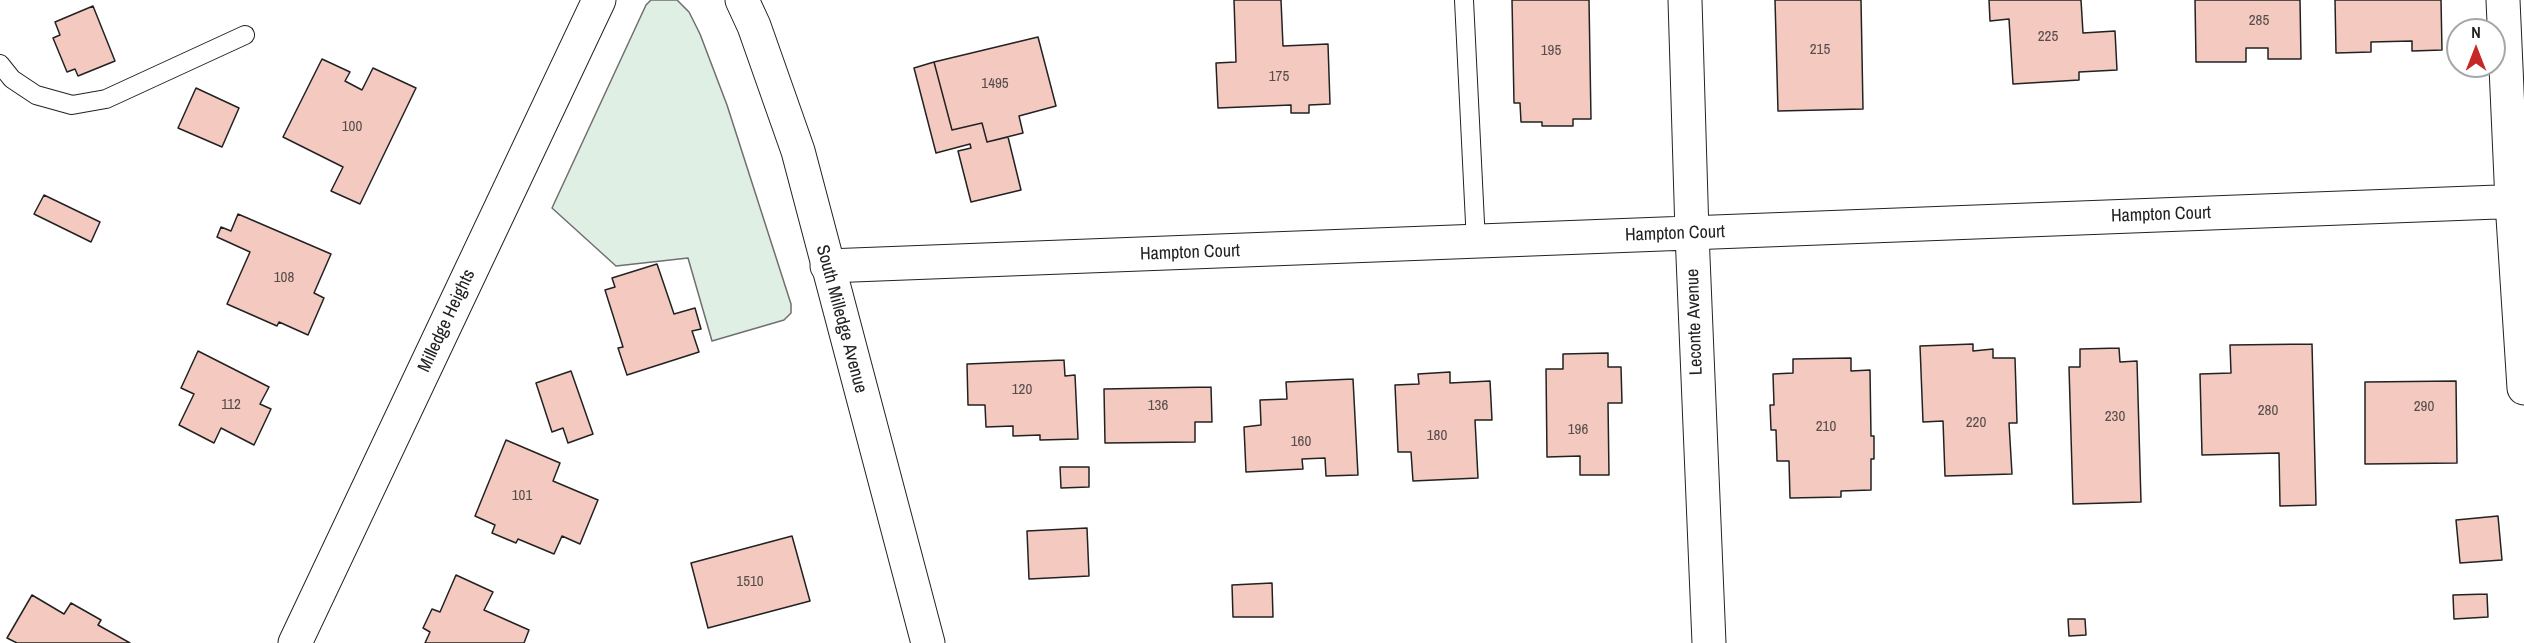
<!DOCTYPE html>
<html>
<head>
<meta charset="utf-8">
<style>
	body { margin:0 }
	#map { position:relative; width:2524px; height:643px; overflow:hidden; background:#fff; font-family:"Archivo Narrow",sans-serif }
	canvas { display:block }
	.north { position:absolute; left:2446px; top:18px; width:60px; height:60px; box-sizing:border-box; background:#fff; border:2px solid #a7a7a7; border-radius:50%; rotate:0deg; font-size:16px; font-weight:700; line-height:24px; text-align:center; color:#222 }
	.north::after { content:''; display:block; margin:auto; width:21px; height:27px; background:#c62828; clip-path:polygon(50% 0,100% 100%,50% 72%,0 100%) }
</style>
</head>
<body>
<div id="map">
<canvas width="2524" height="643"></canvas>
<div class="north">N</div>
</div>
<script>
const c = document.querySelector('canvas').getContext('2d');
c.lineJoin = 'round';
function fillPath(path, color) {
  c.fillStyle = color;
  c.fill(path, 'evenodd');
}
function poly(rows) {
  const path = new Path2D();
  for (const r of rows) {
    path.moveTo(r[0], r[1]);
    for (let i = 2; i < r.length; i += 2) path.lineTo(r[i], r[i + 1]);
  }
  return path;
}
function stroke(path, color, width, dash) {
  c.strokeStyle = color;
  c.lineWidth = width;
  c.lineCap = dash ? 'butt' : 'round';
  c.setLineDash(dash || []);
  c.stroke(path);
}
function write(font, color, halo, rows, align = 'center') {
  c.font = font + ' "Archivo Narrow",sans-serif';
  c.lineWidth = 4.5;
  c.setLineDash([]);
  c.textBaseline = 'middle';
  c.strokeStyle = halo;
  c.fillStyle = color;
  for (const [text, x, y, turn = 0] of rows) {
    c.save();
    c.translate(x, y);
    c.rotate((+turn || 0) * Math.PI / 180);
    c.textAlign = isNaN(turn) ? turn : align;
    if (halo) c.strokeText(text, 0, 0);
    c.fillText(text, 0, 0);
    c.restore();
  }
}
const green = poly([
	[651,0,677,0,689,12,700,34,727,105,791,304,791,313,784,320,712,341,688,258,616,266,552,208,646,5,651,0]
]);
fillPath(green, '#e0efe3');
stroke(green, '#6f6f6f', 1.5);
const building = poly([
	[1234,0,1281,0,1283,46,1328,44,1330,104,1309,105,1309,113,1291,113,1291,105,1218,108,1216,63,1236,62,1234,0],
	[1512,0,1589,0,1591,119,1573,119,1573,126,1542,126,1542,122,1521,122,1520,103,1514,103,1512,0],
	[1775,0,1861,0,1863,109,1778,111,1775,0],
	[1989,0,2081,0,2083,33,2115,31,2117,70,2079,72,2079,80,2013,84,2009,19,1990,21,1989,0],
	[2195,0,2300,0,2301,59,2268,59,2268,48,2246,48,2246,62,2196,62,2195,0],
	[2335,0,2441,0,2442,50,2412,51,2412,41,2371,42,2371,52,2336,53,2335,0],
	[93,6,115,61,78,76,75,69,67,72,53,38,60,35,55,22,93,6],
	[1038,37,1056,106,1019,116,1023,133,987,142,982,123,952,130,934,62,1038,37],
	[322,59,350,72,345,81,362,90,373,68,416,88,360,204,331,191,343,167,283,137,322,59],
	[934,62,952,130,982,123,987,142,1008,137,1021,190,971,202,958,151,971,148,970,144,936,153,914,68,934,62],
	[196,88,239,108,222,147,178,128,196,88],
	[44,195,100,222,91,242,34,214,44,195],
	[238,214,331,254,314,293,324,298,308,335,279,322,277,326,227,304,250,252,217,237,221,227,231,231,238,214],
	[657,264,674,314,695,308,701,329,692,331,699,352,627,375,618,348,623,347,605,290,615,287,612,278,657,264],
	[1973,344,1973,351,1993,349,1993,358,2015,358,2017,423,2009,423,2012,474,1945,476,1943,421,1923,422,1920,346,1973,344],
	[2312,344,2316,505,2280,506,2279,453,2202,455,2200,374,2231,373,2230,345,2312,344],
	[2119,348,2120,362,2137,361,2141,502,2073,504,2069,367,2080,367,2080,349,2119,348],
	[198,351,269,387,260,404,271,409,254,445,221,428,214,443,179,425,194,394,181,388,198,351],
	[1608,353,1608,367,1621,367,1622,403,1608,403,1609,475,1580,475,1580,456,1547,457,1546,369,1563,369,1563,354,1608,353],
	[1851,358,1851,371,1870,370,1871,436,1874,436,1874,459,1871,459,1871,490,1841,491,1841,497,1790,498,1789,461,1777,461,1776,430,1771,430,1770,405,1774,405,1773,374,1793,373,1793,359,1851,358],
	[1064,360,1065,376,1075,375,1078,439,1040,440,1040,435,1013,436,1013,426,986,427,985,405,968,405,967,364,1064,360],
	[571,371,593,434,568,443,563,428,552,432,536,383,571,371],
	[1450,372,1450,383,1490,381,1492,420,1475,420,1478,478,1413,481,1411,452,1398,452,1395,385,1419,384,1418,374,1450,372],
	[1353,379,1358,475,1326,476,1325,458,1302,459,1303,469,1246,472,1244,427,1261,425,1260,400,1287,399,1286,382,1353,379],
	[2456,381,2457,463,2365,464,2365,382,2456,381],
	[1211,387,1212,422,1195,422,1195,442,1105,443,1104,389,1211,387],
	[506,440,560,463,553,481,598,500,580,544,562,536,554,554,518,539,516,543,492,533,495,525,475,516,506,440],
	[1060,467,1089,467,1089,487,1061,488,1060,467],
	[2498,516,2502,560,2460,563,2456,520,2498,516],
	[1087,528,1089,576,1029,579,1027,531,1087,528],
	[792,536,810,601,708,628,691,563,792,536],
	[456,575,493,592,484,610,529,630,524,643,425,643,430,632,423,628,432,609,440,612,456,575],
	[1272,583,1273,617,1233,617,1232,585,1272,583],
	[2487,594,2488,617,2454,619,2453,595,2487,594],
	[32,595,64,614,71,603,101,620,98,625,130,643,17,643,7,638,32,595],
	[2068,619,2085,619,2086,635,2069,636,2068,619]
]);
fillPath(building, '#f3c9c0');
stroke(building, '#222', 1.5);
const service = poly([
	[1464,0,1476,243],
	[0,64,12,79,36,95,72,105,106,99,245,35]
]);
const minor = poly([
	[1685,0,1692,233,1709,643],
	[2503,0,2512,202,2524,388],
	[827,266,2524,201],
	[295,643,599,0]
]);
const secondary = poly([
	[742,0,754,26,798,151,928,643]
]);
stroke(service, '#222', 20);
stroke(minor, '#222', 35);
stroke(secondary, '#222', 35);
stroke(service, '#fff', 18);
stroke(minor, '#fff', 33);
stroke(secondary, '#fff', 33);
write('15px', '#564c4a', null, [
	["285",2259,21],
	["225",2048,37],
	["215",1820,50],
	["195",1551,51],
	["175",1279,77],
	["1495",995,84],
	["100",352,127],
	["108",284,278],
	["120",1022,390],
	["112",231,405],
	["136",1158,406],
	["290",2424,407],
	["280",2268,411],
	["230",2115,417],
	["220",1976,423],
	["210",1826,427],
	["196",1578,430],
	["180",1437,436],
	["160",1301,442],
	["101",522,496],
	["1510",750,582]
]);
write('18px', '#222', '#fff', [
	["Hampton Court",2161,215,-2],
	["Hampton Court",1675,234,-2],
	["Hampton Court",1190,253,-2],
	["South Milledge Avenue",841,319,75],
	["Milledge Heights",447,321,-65],
	["Leconte Avenue",1695,322,-92]
]);
</script>
</body>
</html>
